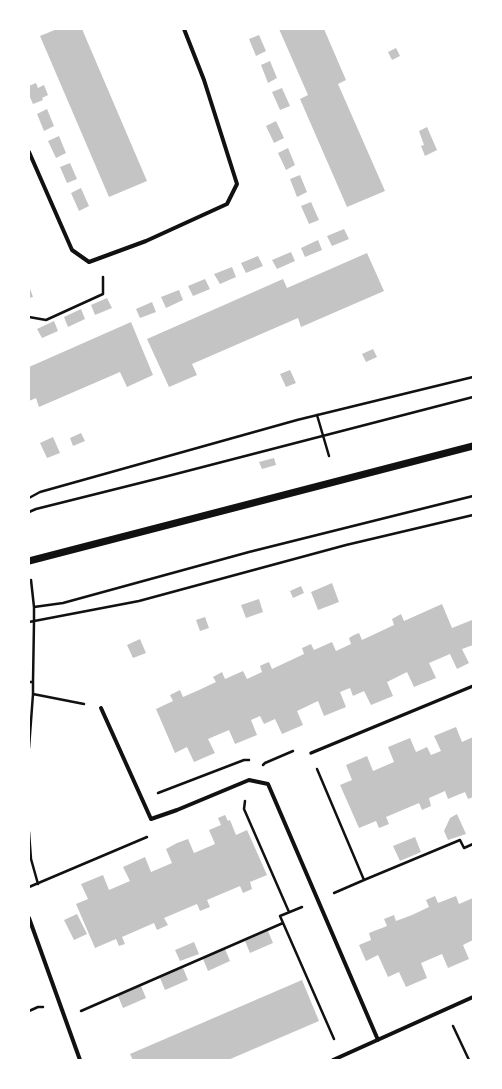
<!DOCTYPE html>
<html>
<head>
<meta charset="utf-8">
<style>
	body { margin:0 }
	#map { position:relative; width:502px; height:1089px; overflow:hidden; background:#fff; font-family:"Titillium Web",sans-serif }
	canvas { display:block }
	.frame { position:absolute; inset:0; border:30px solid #fff; pointer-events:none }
</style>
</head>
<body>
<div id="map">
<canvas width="502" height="1089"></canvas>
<div class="frame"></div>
</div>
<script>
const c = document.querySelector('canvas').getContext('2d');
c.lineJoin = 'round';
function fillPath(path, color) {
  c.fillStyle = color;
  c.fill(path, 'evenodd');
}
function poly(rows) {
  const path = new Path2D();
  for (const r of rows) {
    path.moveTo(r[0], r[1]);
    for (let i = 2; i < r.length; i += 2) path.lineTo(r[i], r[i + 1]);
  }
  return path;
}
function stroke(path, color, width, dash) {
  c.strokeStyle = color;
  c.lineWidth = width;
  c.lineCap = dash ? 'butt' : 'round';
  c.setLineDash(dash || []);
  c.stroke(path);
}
fillPath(poly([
	[57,29,82,29,147,181,109,197,40,36],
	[279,29,324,29,346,80,338,84,385,191,347,207,300,99,308,95],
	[259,35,266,51,256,56,249,39],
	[396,48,400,56,392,60,388,52],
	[270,61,277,78,268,83,261,65],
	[36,83,38,88,44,85,48,95,42,98,43,100,33,104,29,95,29,86],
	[282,88,290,106,280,110,272,92],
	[47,109,54,126,44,131,37,114],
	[276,121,284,138,274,143,266,126],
	[427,127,437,150,425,156,421,146,424,145,419,131],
	[59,136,66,153,56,158,48,141],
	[288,148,295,165,286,170,278,153],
	[70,163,77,179,67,183,60,167],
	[300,175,307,192,297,197,290,179],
	[81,188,89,206,79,211,71,193],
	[311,202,319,220,309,224,301,206],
	[344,229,349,239,332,246,327,236],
	[318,240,322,250,305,257,301,248],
	[291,252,295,261,277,269,272,260],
	[367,253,384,291,301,327,298,318,192,364,197,375,169,387,147,339,283,279,287,288],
	[258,256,263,266,246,273,241,263],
	[232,267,236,277,220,284,214,274],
	[205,279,210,289,193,296,188,286],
	[29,286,33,297,29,298],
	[179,290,183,300,166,308,161,297],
	[107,298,112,308,95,315,91,305],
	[152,302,156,312,140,318,136,309],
	[81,309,85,319,68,327,64,317],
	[54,321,58,331,42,338,37,329],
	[131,322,153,375,127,387,120,372,39,407,36,398,29,401,29,367],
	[373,349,377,357,366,362,362,354],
	[290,370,296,383,286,387,280,374],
	[81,433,85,441,73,446,70,438],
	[53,437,60,453,47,458,40,443],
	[274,458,276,465,262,469,259,462],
	[332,583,339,602,318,610,311,592],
	[301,586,304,593,293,598,290,591],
	[259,599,263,612,246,618,241,605],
	[442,604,452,628,472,620,473,623,473,645,462,649,469,663,457,669,450,654,429,663,436,678,414,687,407,672,387,682,393,696,371,705,364,691,353,696,350,688,340,692,346,707,324,716,318,701,297,711,303,725,282,734,275,719,264,724,260,716,251,720,257,735,235,744,229,730,208,739,215,753,194,762,187,747,175,753,156,709,173,701,170,695,180,690,183,697,199,690,216,682,213,677,222,672,225,679,243,671,247,679,262,672,260,666,264,664,269,662,272,669,304,654,302,648,311,644,314,650,332,642,336,651,351,644,349,638,354,635,359,633,362,640,394,625,392,619,401,614,404,621],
	[205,617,209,628,200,631,196,620],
	[140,639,146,653,133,658,127,645],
	[456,727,462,742,473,737,473,797,468,799,465,792,448,799,445,791,429,798,431,806,422,810,419,803,386,817,389,824,379,828,376,821,359,828,340,785,352,780,346,765,367,756,373,771,394,762,388,747,410,738,416,752,427,747,431,755,441,751,434,736],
	[457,814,466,834,448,840,444,831,450,818],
	[225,815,228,821,230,820,236,835,247,830,267,875,250,882,252,889,243,893,240,886,207,900,210,907,200,911,197,904,164,918,168,925,157,930,154,923,122,937,125,944,119,946,116,939,95,948,76,904,88,899,81,884,103,875,109,890,130,881,123,867,145,857,151,872,172,863,166,849,177,843,188,839,194,853,215,844,209,830,221,825,218,818],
	[415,837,421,852,400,861,393,846],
	[435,896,438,903,456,896,459,904,473,898,473,940,463,945,469,959,448,968,442,954,421,963,427,978,406,987,399,972,388,977,378,955,366,961,359,945,371,940,369,933,387,926,384,919,394,915,396,921,412,915,429,907,426,900],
	[77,914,87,934,74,940,64,920],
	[268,931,273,943,250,953,245,941],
	[194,942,199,954,180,961,175,950],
	[225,949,230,961,208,971,203,959],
	[183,968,188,980,165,990,160,978],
	[302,980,319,1021,228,1060,133,1060,130,1054],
	[141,986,146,998,123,1008,118,996]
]), '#c4c4c4');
stroke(poly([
	[29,317,46,320,103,294,103,277],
	[317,415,329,456],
	[29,498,40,492,297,420,473,377],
	[29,512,36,509,168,476,473,397],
	[34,607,63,603,249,552,473,496],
	[29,622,139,601,346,545,473,515],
	[29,682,33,682,34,622,34,607,31,580],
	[33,682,33,694],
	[29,748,33,694,84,704],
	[263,765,265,763,293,751],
	[317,769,364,880,334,893],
	[158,793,244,760,249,760],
	[245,801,244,809,289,912],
	[29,832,31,859,38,884],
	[364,880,460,840,464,848,473,844],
	[29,887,147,837],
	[302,907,280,916,334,1039],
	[29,1011,38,1007,43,1007],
	[81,1011,283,923],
	[453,1026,469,1060]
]), '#111', 2.5);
stroke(poly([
	[311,753,473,686]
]), '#111', 3.5);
stroke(poly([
	[29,152,72,250,89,262,146,241,227,204,237,184,204,80,184,29],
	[101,708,151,819,177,810,249,780,268,784,378,1040],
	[29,918,80,1060],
	[333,1060,473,997]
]), '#111', 4);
stroke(poly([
	[29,561,473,446]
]), '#111', 7);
</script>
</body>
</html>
